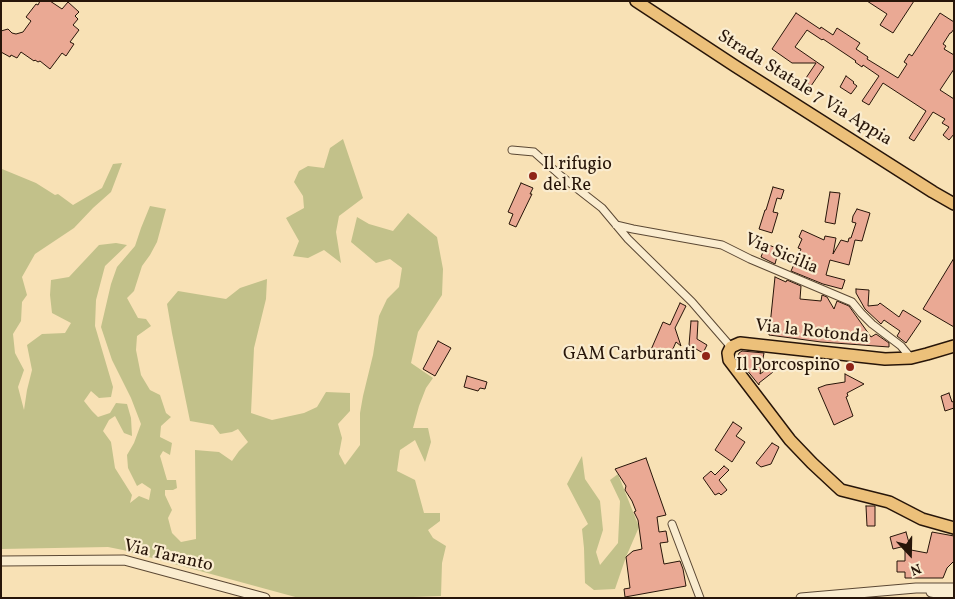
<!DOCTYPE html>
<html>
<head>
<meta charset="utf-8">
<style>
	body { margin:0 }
	#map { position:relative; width:955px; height:599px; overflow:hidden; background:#f8e1b5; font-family:Vollkorn,serif }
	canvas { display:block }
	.frame { position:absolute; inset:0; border:2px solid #271509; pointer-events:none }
	.north { position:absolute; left:885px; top:529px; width:50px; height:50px; -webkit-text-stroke:4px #faeccf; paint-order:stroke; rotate:159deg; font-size:14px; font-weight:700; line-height:20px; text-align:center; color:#271509 }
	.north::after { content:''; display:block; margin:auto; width:18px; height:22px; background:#271509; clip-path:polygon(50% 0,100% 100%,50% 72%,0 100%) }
</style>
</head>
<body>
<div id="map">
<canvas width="955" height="599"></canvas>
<div class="frame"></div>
<div class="north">N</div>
</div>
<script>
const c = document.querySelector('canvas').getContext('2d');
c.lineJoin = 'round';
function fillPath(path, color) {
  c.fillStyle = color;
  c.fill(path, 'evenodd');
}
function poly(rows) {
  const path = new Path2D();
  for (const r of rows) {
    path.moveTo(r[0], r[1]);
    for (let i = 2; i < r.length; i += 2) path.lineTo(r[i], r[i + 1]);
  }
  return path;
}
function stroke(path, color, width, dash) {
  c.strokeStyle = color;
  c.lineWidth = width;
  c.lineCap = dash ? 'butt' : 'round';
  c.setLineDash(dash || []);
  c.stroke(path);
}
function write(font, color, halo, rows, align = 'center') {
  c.font = font + ' Vollkorn,serif';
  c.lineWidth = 4.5;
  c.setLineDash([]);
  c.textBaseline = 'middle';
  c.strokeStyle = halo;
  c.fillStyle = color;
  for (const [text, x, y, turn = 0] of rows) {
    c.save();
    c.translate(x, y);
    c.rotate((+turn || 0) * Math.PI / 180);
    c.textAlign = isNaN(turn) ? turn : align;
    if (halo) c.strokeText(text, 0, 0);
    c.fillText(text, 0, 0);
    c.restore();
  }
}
fillPath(poly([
	[343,139,363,198,339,216,336,232,341,263,324,250,308,258,293,256,299,241,286,218,304,208,303,196,294,182,299,171,308,166,324,168,330,148],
	[122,163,111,192,93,208,74,228,35,254,22,277,27,295,22,302,21,321,13,334,15,353,24,370,18,387,24,410,27,390,32,370,27,345,42,334,65,333,71,323,52,313,50,295,51,280,69,277,99,245,116,243,127,245,105,266,96,300,95,326,113,387,111,397,99,398,91,391,84,401,92,411,98,417,110,413,116,403,127,404,131,418,132,436,124,433,115,416,109,420,103,431,111,442,115,468,132,495,130,503,139,496,149,500,151,489,142,483,137,486,128,468,127,455,134,443,141,424,131,398,112,360,101,327,111,284,117,267,135,246,141,228,150,206,166,209,157,242,150,255,142,266,134,291,127,298,138,318,146,319,151,326,137,336,136,350,141,375,150,390,160,395,166,413,171,417,161,426,160,437,172,443,170,455,163,451,160,456,167,480,176,480,177,488,173,490,165,490,165,495,172,510,168,518,172,533,181,542,196,539,195,450,219,452,232,461,239,451,248,442,238,429,232,432,220,434,213,425,190,421,172,333,167,304,178,291,226,299,240,288,267,279,266,299,254,348,251,413,272,420,304,413,317,407,326,392,350,393,350,411,338,424,342,438,339,454,345,465,360,445,360,413,363,396,373,355,379,316,387,299,399,287,402,268,390,259,376,263,351,242,357,217,369,224,393,231,408,213,437,237,443,269,442,295,418,332,411,363,433,378,426,388,419,406,413,428,428,428,431,442,425,462,415,440,400,450,397,471,415,480,424,513,440,513,440,521,428,530,433,538,446,546,442,563,441,596,385,598,299,598,123,550,108,547,1,549,1,170,2,169,36,183,55,195,58,194,73,205,102,188,113,164],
	[582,456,585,479,600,501,603,530,596,552,600,565,618,543,620,501,610,480,618,474,639,527,626,557,615,589,594,590,585,583,584,548,582,529,588,524,567,484]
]), '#c2c18a');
const building = poly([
	[40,1,50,1,62,9,68,2,79,12,75,16,78,19,73,25,79,30,70,42,74,44,66,56,62,53,50,69,40,61,38,62,35,60,34,61,21,52,17,58,11,55,10,57,1,52,1,31,8,29,12,33,16,34,23,32,31,21,26,17,36,4,38,5,40,1],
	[867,1,914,1,893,33,880,25,887,14,867,1],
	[796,13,820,29,821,27,833,35,837,28,860,43,856,49,868,57,867,59,898,78,907,64,904,62,909,54,912,56,940,13,954,22,954,29,951,33,950,33,943,44,946,46,944,49,954,55,954,69,940,90,954,99,954,134,949,140,943,135,949,127,942,123,945,119,933,112,914,141,909,138,926,111,883,83,869,105,862,101,879,76,863,65,862,67,855,62,856,61,823,39,822,40,807,30,795,47,824,67,811,86,804,81,816,63,792,63,772,49,796,13],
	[846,76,854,82,853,83,857,86,851,94,840,87,846,76],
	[521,183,533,188,530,194,532,194,516,227,509,224,513,214,508,212,521,183],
	[773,187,784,190,781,199,777,198,773,212,778,213,772,233,759,229,765,210,766,210,773,187],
	[830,192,840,193,835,224,825,222,830,192],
	[857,209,870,213,862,241,855,240,849,265,830,260,826,275,845,280,842,289,823,284,791,271,801,249,798,248,802,239,799,237,802,230,824,240,825,236,836,238,833,254,841,240,848,242,849,238,851,238,856,223,852,222,853,216,857,209],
	[766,244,779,249,775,264,761,257,766,244],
	[954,258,954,327,923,309,954,258],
	[775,277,786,282,787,280,801,286,800,299,821,301,822,295,827,297,834,309,837,301,849,306,871,337,876,334,889,343,889,347,821,342,769,335,775,277],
	[856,289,869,290,868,306,878,305,880,303,899,317,903,310,921,321,906,343,897,336,900,331,884,320,881,324,865,309,856,293,856,289],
	[680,303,686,306,675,328,681,346,676,342,668,360,650,352,663,322,670,325,680,303],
	[691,321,698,321,697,339,707,345,703,353,689,345,691,321],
	[438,341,451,348,435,376,423,369,438,341],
	[742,351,764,353,760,374,770,367,773,372,759,383,759,385,737,358,739,353,742,351],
	[845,374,864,384,847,393,848,396,846,397,853,416,834,425,818,388,826,385,845,382,845,374],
	[467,376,487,382,485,389,480,388,478,391,464,387,467,376],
	[949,393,952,402,954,401,954,408,945,411,941,396,949,393],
	[733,422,742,428,736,436,745,442,732,462,715,450,733,422],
	[772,443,779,447,771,464,761,467,756,463,772,443],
	[646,458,666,515,657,517,659,532,666,531,668,542,660,543,664,564,680,561,683,569,686,586,625,597,624,589,630,588,626,557,633,551,642,549,638,520,634,512,636,511,632,501,625,490,626,486,615,469,646,458],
	[724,466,729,470,719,480,727,490,721,495,719,493,715,495,703,478,711,471,715,475,724,466],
	[866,506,875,506,875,526,867,526,866,506],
	[906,532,911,550,927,553,932,532,954,536,954,561,947,568,943,578,905,578,905,572,897,572,897,561,905,561,905,546,893,549,890,537,906,532]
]);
fillPath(building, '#eaa994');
stroke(building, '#271509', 1);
const minor = poly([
	[512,150,534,152,561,176,602,208,628,239,692,302,731,347],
	[616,225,633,229,722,245,750,259,852,302,861,313,872,324,901,346,911,358],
	[672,524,700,598]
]);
const tertiary = poly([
	[1,561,124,560,265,598],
	[931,592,954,596],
	[801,598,916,588,954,588]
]);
const primary = poly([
	[636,1,735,66,933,192,954,204],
	[954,346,927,354,911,358,885,359,740,343,731,347,728,353,729,360,790,440,812,463,841,490,889,502,922,519,954,528]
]);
stroke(minor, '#5b4834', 9);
stroke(tertiary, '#5b4834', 11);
stroke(primary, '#271509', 14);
stroke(minor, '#faeccf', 7);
stroke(tertiary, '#faeccf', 9);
stroke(primary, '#ecc07a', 11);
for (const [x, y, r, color] of [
	[533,176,5,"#8f2418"],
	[706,356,5,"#8f2418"],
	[850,367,5,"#8f2418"]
]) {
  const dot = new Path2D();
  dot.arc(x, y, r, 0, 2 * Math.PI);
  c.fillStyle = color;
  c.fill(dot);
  stroke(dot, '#faeccf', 2);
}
write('18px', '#271509', '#faeccf', [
	["Strada Statale 7 Via Appia",804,89,32],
	["Via Sicilia",781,255,23],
	["Via la Rotonda",812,333,6],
	["Via Taranto",168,557,13]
]);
write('18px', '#271509', '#faeccf', [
	["Il rifugio",543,166,"left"],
	["del Re",543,187,"left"],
	["GAM Carburanti",696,356],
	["Il Porcospino",840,367]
], 'right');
</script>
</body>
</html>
